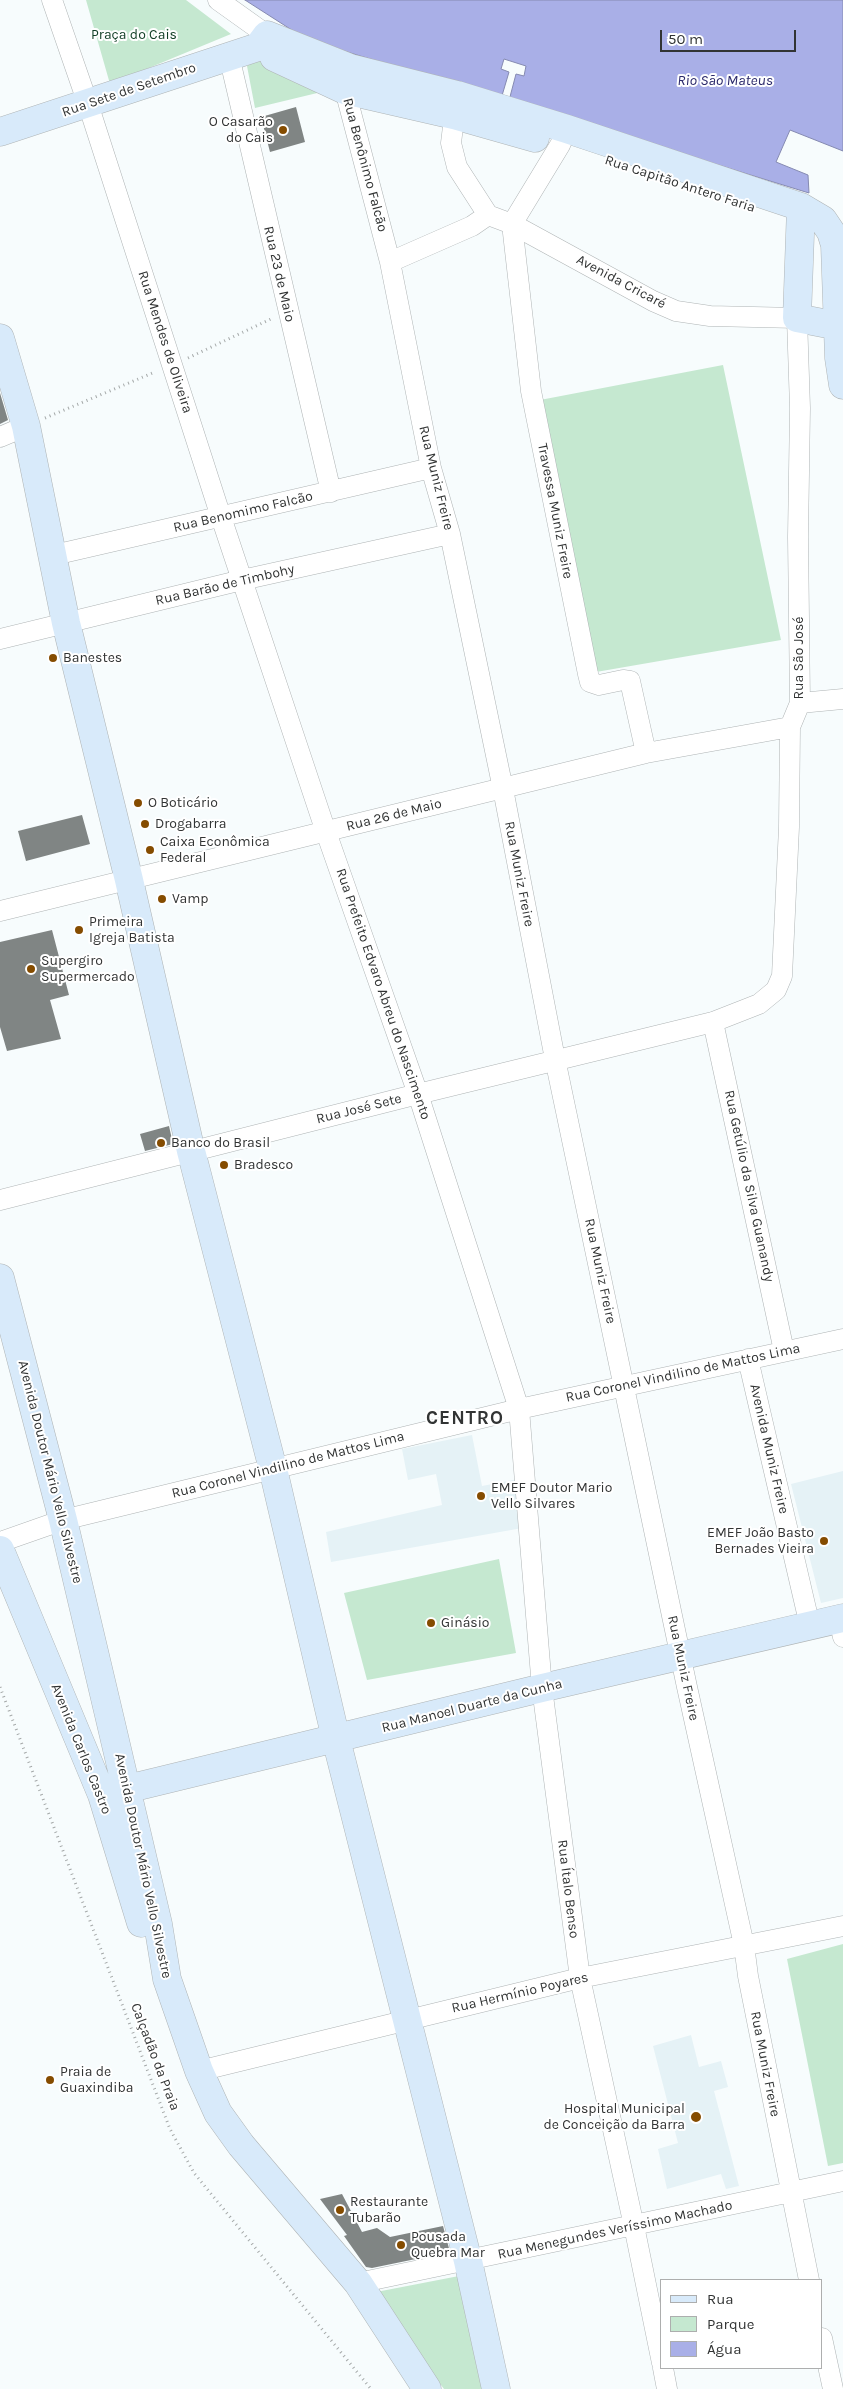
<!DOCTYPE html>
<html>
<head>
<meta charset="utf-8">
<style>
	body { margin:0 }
	#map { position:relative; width:843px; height:2389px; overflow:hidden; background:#f7fcfd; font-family:Karla,sans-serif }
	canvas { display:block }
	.legend { position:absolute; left:660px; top:2279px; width:162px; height:90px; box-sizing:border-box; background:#fff; border:1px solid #adaeae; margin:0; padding:6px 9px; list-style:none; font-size:15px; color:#323434 }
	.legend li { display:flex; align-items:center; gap:10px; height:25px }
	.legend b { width:25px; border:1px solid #adaeae }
	.scale { position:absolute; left:660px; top:30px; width:136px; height:22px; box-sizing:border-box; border:2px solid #323434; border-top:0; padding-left:6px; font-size:15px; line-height:18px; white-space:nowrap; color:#323434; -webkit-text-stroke:4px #fff; paint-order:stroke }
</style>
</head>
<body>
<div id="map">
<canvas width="843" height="2389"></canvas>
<ul class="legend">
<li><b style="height:6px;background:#d8eafa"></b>Rua</li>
<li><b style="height:14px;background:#c5e8d0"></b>Parque</li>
<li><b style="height:14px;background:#a9afe7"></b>Água</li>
</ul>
<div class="scale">50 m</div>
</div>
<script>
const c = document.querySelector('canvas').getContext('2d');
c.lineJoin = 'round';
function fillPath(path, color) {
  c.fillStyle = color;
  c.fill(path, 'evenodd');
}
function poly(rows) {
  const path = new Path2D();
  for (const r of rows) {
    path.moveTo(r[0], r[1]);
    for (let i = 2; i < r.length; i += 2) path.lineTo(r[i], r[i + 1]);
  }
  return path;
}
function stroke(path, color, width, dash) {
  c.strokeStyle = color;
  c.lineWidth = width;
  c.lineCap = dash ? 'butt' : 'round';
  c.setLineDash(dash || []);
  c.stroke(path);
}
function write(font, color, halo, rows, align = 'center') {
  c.font = font + ' Karla,sans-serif';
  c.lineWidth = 4;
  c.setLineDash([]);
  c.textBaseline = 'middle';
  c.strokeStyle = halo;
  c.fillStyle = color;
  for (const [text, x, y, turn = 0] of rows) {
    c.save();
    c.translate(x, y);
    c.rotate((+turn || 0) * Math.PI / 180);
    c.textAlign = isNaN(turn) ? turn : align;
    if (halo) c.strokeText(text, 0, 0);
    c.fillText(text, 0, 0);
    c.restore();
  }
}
fillPath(poly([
	[472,1435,482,1486,518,1479,528,1527,331,1562,326,1532,442,1505,436,1474,408,1480,402,1449],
	[843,1471,843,1598,821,1603,791,1484],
	[691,2035,699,2067,721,2061,728,2087,714,2091,739,2186,726,2189,721,2174,667,2189,658,2149,678,2143,653,2046]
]), '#e5f2f6');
fillPath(poly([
	[86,0,186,0,231,34,110,84],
	[256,60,338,88,255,108,247,66],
	[723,365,781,640,596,672,540,400],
	[499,1559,516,1653,367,1680,344,1593],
	[843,1944,843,2163,828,2166,787,1959],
	[459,2276,487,2389,444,2389,371,2293]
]), '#c5e8d0');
const water = poly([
	[245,0,843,0,843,151,790,130,776,162,808,175,809,193,520,104,510,97,511,93,516,74,524,76,526,66,504,59,501,69,509,72,501,99,321,44,298,34,245,0]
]);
fillPath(water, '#a9afe7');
stroke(water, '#858ab1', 1);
fillPath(poly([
	[296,107,305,142,270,152,261,117],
	[0,393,8,420,0,424],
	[82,815,90,844,26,861,18,831],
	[52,930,69,995,50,1000,61,1039,7,1051,0,1027,0,942],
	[169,1126,173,1144,145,1151,140,1134],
	[342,2194,362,2232,377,2228,390,2237,443,2226,450,2252,372,2268,366,2267,344,2236,347,2235,320,2199]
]), '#808584');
const street = poly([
	[52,0,88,104,221,517,326,832,418,1094,519,1409,542,1688,580,1978,634,2226,662,2363],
	[218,0,267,35],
	[229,56,331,492],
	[347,79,345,90,390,262,431,468,450,534,503,789,555,1059,687,1687,744,1945,748,1976,809,2280],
	[567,129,560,145,512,224,531,391,588,674,590,682,599,685,623,680,630,681,646,753],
	[390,262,472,226,488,215],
	[0,437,26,426],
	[54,555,431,468],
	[0,639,242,580,450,534],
	[800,703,843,699],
	[0,911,646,753,790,727],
	[713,1022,784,1351],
	[0,1200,418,1094,713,1022,759,1004,776,990,782,976,789,827,790,727,800,703,798,537,800,408,797,318,710,316,676,311,653,301,512,224,488,215,457,167,451,143,456,102],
	[748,1359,810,1626],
	[0,1542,63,1520,519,1409,843,1339],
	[839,1619,843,1637],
	[199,2071,580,1978,843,1926],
	[358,2283,843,2181],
	[822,2338,833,2389],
	[663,2368,667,2389]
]);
const secondary = poly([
	[258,47,267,35,350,68,457,95,567,129,801,207,823,220,831,232,835,245,839,358,843,385],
	[274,57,345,90,454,115,535,138],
	[0,132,258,47],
	[801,207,797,318,838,326],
	[0,338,26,426,66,623,129,880,191,1151,273,1469,336,1739,468,2261,496,2389],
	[0,1278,63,1520,109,1715,158,1924,167,1979,199,2071,218,2113,241,2145,358,2283,427,2389],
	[0,1550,102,1795,141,1923],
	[102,1795,542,1688,843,1618]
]);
stroke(street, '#afb4b5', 21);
stroke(secondary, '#afb4b5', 29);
stroke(poly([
	[188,358,273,318],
	[45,418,155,372],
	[0,1687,170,2129,194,2173,371,2389]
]), '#a5a9a9', 3, [1, 4]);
stroke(street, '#fff', 20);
stroke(secondary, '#d8eafa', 28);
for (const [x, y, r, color] of [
	[283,130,5,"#854c00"],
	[53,658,5,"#854c00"],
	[138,803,5,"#854c00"],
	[145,824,5,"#854c00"],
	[150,850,5,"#854c00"],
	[162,899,5,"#854c00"],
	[79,930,5,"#854c00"],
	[31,969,5,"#854c00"],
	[161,1143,5,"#854c00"],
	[224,1165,5,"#854c00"],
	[481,1496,5,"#854c00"],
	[824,1541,5,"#854c00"],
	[431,1623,5,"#854c00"],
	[50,2080,5,"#854c00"],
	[696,2117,6,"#854c00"],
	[340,2210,5,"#854c00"],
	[401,2245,5,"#854c00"]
]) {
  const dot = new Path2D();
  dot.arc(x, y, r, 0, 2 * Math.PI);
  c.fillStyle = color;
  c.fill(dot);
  stroke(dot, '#fff', 2);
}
write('14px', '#0f3d24', '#fff', [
	["Praça do Cais",134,35]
]);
write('14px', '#323434', '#fff', [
	["Rua Sete de Setembro",129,90,-19],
	["Rua Benônimo Falcão",365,165,75],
	["Rua Capitão Antero Faria",680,184,18],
	["Rua 23 de Maio",279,274,77],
	["Avenida Cricaré",621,282,28],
	["Rua Mendes de Oliveira",165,342,72],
	["Rua Muniz Freire",436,478,76],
	["Travessa Muniz Freire",555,511,79],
	["Rua Benomimo Falcão",243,512,-13],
	["Rua Barão de Timbohy",225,585,-13],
	["Rua São José",799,658,-90],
	["Rua 26 de Maio",394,815,-14],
	["Rua Muniz Freire",519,874,79],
	["Rua Prefeito Edvaro Abreu do Nascimento",383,994,71],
	["Rua José Sete",359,1109,-14],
	["Rua Getúlio da Silva Guanandy",749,1186,78],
	["Rua Muniz Freire",600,1271,78],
	["Rua Coronel Vindilino de Mattos Lima",683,1373,-12],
	["Avenida Muniz Freire",769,1449,77],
	["Rua Coronel Vindilino de Mattos Lima",288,1465,-14],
	["Avenida Doutor Mário Vello Silvestre",50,1472,76],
	["Rua Muniz Freire",683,1668,78],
	["Rua Manoel Duarte da Cunha",472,1706,-14],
	["Avenida Carlos Castro",81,1749,68],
	["Avenida Doutor Mário Vello Silvestre",143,1866,78],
	["Rua Ítalo Benso",568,1889,83],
	["Rua Hermínio Poyares",520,1993,-13],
	["Calçadão da Praia",155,2057,69],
	["Rua Muniz Freire",765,2064,79],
	["Rua Menegundes Veríssimo Machado",615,2230,-12]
]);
write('14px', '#323434', '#fff', [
	["O Casarão",273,122,"right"],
	["do Cais",273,138,"right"],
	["Banestes",63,658],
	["O Boticário",148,803],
	["Drogabarra",155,824],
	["Caixa Econômica",160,842],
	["Federal",160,858],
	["Vamp",172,899],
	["Primeira",89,922],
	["Igreja Batista",89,938],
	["Supergiro",41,961],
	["Supermercado",41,977],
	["Banco do Brasil",171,1143],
	["Bradesco",234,1165],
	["EMEF Doutor Mario",491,1488],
	["Vello Silvares",491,1504],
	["EMEF João Basto",814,1533,"right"],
	["Bernades Vieira",814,1549,"right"],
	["Ginásio",441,1623],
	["Praia de",60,2072],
	["Guaxindiba",60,2088],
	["Hospital Municipal",685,2109,"right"],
	["de Conceição da Barra",685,2125,"right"],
	["Restaurante",350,2202],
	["Tubarão",350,2218],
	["Pousada",411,2237],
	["Quebra Mar",411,2253]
], 'left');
write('italic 15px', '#2b296b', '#fff', [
	["Rio São Mateus",725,81]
]);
c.letterSpacing = '1px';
write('bold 19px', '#323434', '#fff', [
	["CENTRO",465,1419]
]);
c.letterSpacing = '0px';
</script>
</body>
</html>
